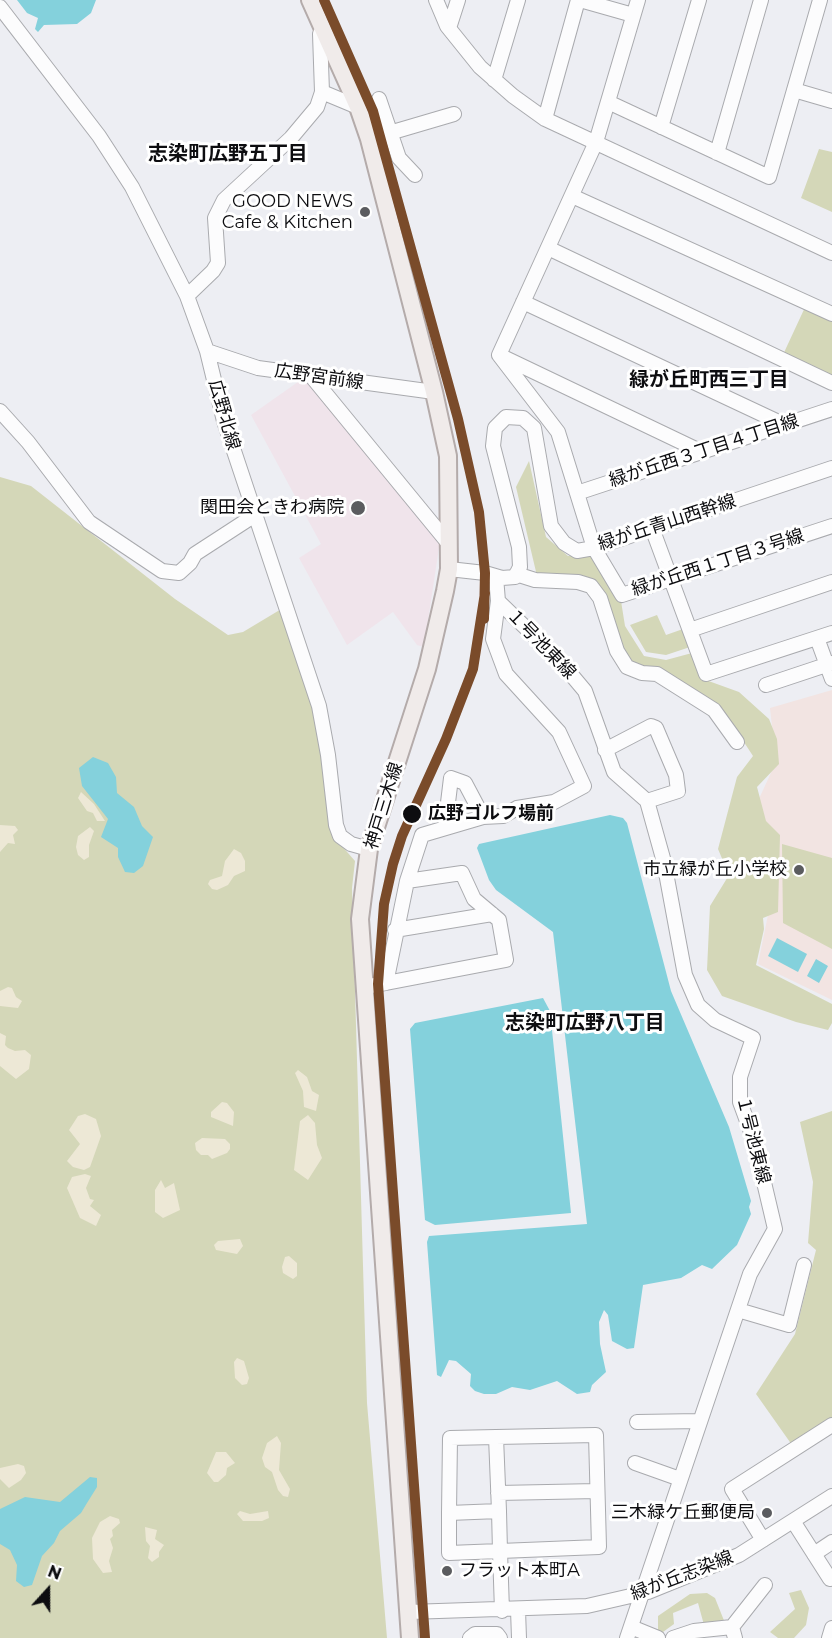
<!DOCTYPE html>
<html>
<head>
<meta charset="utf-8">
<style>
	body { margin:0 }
	#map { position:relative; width:832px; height:1638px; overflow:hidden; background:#edeef3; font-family:Montserrat,sans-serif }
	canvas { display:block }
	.north { position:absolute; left:18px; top:1560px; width:60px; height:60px; -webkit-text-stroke:4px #fff; paint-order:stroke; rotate:21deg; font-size:16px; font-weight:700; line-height:24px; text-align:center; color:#0d0d10 }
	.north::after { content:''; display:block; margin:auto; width:21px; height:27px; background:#0d0d10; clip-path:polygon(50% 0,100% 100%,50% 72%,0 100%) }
</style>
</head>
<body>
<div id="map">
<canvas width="832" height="1638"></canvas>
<div class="north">N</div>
</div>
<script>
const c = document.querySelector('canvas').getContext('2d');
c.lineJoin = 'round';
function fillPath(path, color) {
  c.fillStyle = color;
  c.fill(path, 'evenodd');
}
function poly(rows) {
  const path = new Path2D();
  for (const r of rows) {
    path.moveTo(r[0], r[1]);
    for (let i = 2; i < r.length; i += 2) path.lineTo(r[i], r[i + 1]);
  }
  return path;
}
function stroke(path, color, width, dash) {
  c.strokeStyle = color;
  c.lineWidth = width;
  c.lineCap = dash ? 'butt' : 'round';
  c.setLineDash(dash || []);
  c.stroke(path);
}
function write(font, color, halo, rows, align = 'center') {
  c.font = font + ' Montserrat,"Noto Sans JP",sans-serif';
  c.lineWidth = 6;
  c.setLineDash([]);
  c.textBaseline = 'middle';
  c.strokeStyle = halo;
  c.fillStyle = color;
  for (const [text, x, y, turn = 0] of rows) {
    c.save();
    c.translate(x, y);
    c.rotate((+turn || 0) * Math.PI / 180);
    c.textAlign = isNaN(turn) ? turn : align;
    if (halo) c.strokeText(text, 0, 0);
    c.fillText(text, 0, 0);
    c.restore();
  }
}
fillPath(poly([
	[832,690,832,1000,758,964,770,905,757,803,776,762,770,708]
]), '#f2e4e2');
fillPath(poly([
	[305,377,440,541,424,647,417,645,393,612,347,645,299,558,321,544,251,415]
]), '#f0e4eb');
fillPath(poly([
	[819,149,832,152,832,212,801,198],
	[807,303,832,314,832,383,781,359],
	[529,461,546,537,568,556,591,553,621,601,625,626,644,656,666,660,692,653,703,679,739,692,769,719,777,739,779,764,757,787,766,821,780,835,778,912,763,918,764,929,756,965,832,1004,832,1023,828,1030,796,1022,722,996,707,970,710,906,729,875,718,849,737,777,753,756,721,707,661,669,639,667,629,660,618,642,601,587,582,575,537,576,516,487],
	[0,477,31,486,175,599,228,635,243,632,283,608,318,710,334,837,355,861,352,888,367,1403,387,1638,0,1638],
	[657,615,666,635,683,629,690,647,666,655,646,652,630,625],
	[782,844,832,858,832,949,783,923],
	[832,1111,832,1419,792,1445,756,1394,795,1334,816,1250,808,1243,813,1182,800,1122],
	[801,1590,809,1608,806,1625,794,1638,778,1638,770,1632,795,1609,789,1593],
	[707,1593,715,1598,725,1623,704,1625,698,1603,673,1613,674,1624,663,1632,658,1632,658,1616,690,1594]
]), '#d4d7b8');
fillPath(poly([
	[81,792,94,804,105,821,97,821,93,813,87,811,78,798],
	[0,825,15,826,18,830,13,835,15,844,8,843,0,852],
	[90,827,94,831,89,845,89,857,84,860,78,855,76,847,78,836],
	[234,849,241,853,245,861,245,871,234,876,228,885,217,890,212,889,208,884,210,880,222,876,225,861],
	[8,987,12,988,16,997,22,1001,18,1008,0,1006,0,991],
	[0,1033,6,1036,5,1045,8,1048,15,1051,25,1050,31,1055,29,1069,16,1079,0,1066],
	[298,1070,307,1077,312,1091,319,1095,316,1111,304,1107,303,1091,295,1073],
	[222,1102,227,1103,234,1112,233,1126,211,1117,211,1112],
	[85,1114,96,1119,101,1136,90,1167,84,1170,73,1167,67,1161,80,1144,69,1130,78,1116],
	[308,1115,315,1123,317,1145,322,1158,308,1180,294,1170,300,1121],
	[202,1138,225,1139,230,1144,230,1149,227,1153,212,1159,208,1155,201,1155,196,1150,195,1143],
	[85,1174,91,1176,86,1188,90,1199,94,1200,90,1206,101,1215,96,1226,80,1218,67,1188,72,1177],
	[161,1180,165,1188,174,1183,180,1210,163,1218,155,1212,155,1190],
	[240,1239,243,1246,237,1254,216,1250,214,1245,218,1241],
	[289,1256,297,1263,297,1276,293,1279,283,1273,282,1267,285,1257],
	[237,1358,244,1361,249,1378,247,1384,242,1385,235,1378,234,1362],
	[277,1436,281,1443,279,1470,290,1489,288,1497,283,1496,278,1490,272,1472,265,1467,262,1458,267,1443],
	[216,1452,226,1452,235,1463,227,1468,226,1475,218,1482,214,1482,207,1473],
	[18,1464,24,1466,26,1473,21,1480,9,1488,0,1479,0,1468],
	[240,1511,250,1514,268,1511,269,1518,262,1521,243,1521,237,1514],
	[110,1516,119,1519,120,1523,112,1530,113,1536,110,1539,113,1548,109,1561,112,1572,103,1573,93,1559,92,1538,100,1522],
	[145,1527,157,1530,155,1539,164,1545,159,1552,159,1557,152,1562,148,1558,150,1546,146,1541]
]), '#ede8d6');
fillPath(poly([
	[17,0,96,0,91,13,77,24,44,25,38,32,35,29,38,18,27,13],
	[93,757,108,763,116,777,117,793,134,807,142,826,153,837,143,866,134,873,125,872,118,857,118,848,101,837,108,819,82,786,79,768],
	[610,815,623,818,627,823,671,991,729,1127,751,1201,749,1207,751,1214,737,1245,712,1269,702,1265,681,1278,643,1285,634,1348,627,1349,612,1341,608,1315,604,1310,599,1322,600,1344,606,1372,592,1385,590,1392,577,1394,557,1381,530,1390,512,1387,496,1394,484,1394,475,1391,470,1386,471,1374,456,1361,449,1360,441,1377,437,1375,427,1242,429,1236,587,1224,553,932,496,890,489,880,477,848,479,844],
	[777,938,807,954,798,972,768,956],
	[816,959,828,966,819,983,807,976],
	[543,998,550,1011,571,1213,435,1225,425,1220,410,1029,415,1023],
	[90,1477,97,1478,97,1487,87,1503,81,1513,60,1531,54,1543,42,1556,32,1585,24,1587,16,1581,17,1565,10,1550,0,1544,0,1509,25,1497,60,1502]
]), '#84d1dc');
const minor = poly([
	[436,0,447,26,480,67,513,96,545,119,832,253],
	[580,0,633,15],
	[638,0,596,142,499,355,558,432,594,548,622,595,832,526],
	[0,7,99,136,132,187,187,296,207,351,224,421,319,706,328,755,336,825,340,836,351,844,369,849],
	[449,28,458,0],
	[494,80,518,0],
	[794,90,832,101],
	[322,92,358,107],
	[379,99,399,158,415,175],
	[608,102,769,177,820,0],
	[545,119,578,0],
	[661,127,699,0],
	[369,139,454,114],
	[717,153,761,0],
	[572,196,832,314],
	[548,248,832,383],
	[187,296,213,271,218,263,215,218,224,200,291,138,317,107,322,92,320,34,323,28],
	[523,302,785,425],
	[207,351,258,368,434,392],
	[501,356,702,452],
	[312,377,449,544],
	[0,411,28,442,89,522,162,571,179,573,190,563,195,554,255,515],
	[577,493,832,409],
	[652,528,706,674,832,633],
	[449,569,485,573,502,578,515,577,520,567,519,547,493,446,495,428,506,417,523,418,534,428,551,526,564,543,577,551,594,548,832,468],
	[516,574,535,580,578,582,591,586,600,598,617,651,627,667,642,673,657,674,714,710,737,742],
	[496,577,498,601,559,660,585,691,614,772,647,801,664,862,685,975,698,1005,715,1020,753,1038,740,1077,740,1102,754,1140,775,1229,750,1274,627,1638],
	[690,630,832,582],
	[817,638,832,679],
	[766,685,832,663],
	[605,750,651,726,656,728,676,775,678,791,647,801],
	[445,827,451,778,465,783,483,817],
	[395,930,492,914],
	[386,983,506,960,499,920,474,899,462,873,407,881],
	[365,987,386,983,407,881,422,835,483,817,503,816,517,808,554,802,584,786,559,732,506,674,493,639,498,601],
	[738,1310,789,1325,804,1265],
	[637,1422,700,1421],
	[635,1463,680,1479],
	[498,1493,597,1491],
	[499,1511,449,1513,449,1553,500,1551,599,1547,596,1435,496,1437,499,1511,500,1551,502,1611],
	[449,1513,450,1438,496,1437],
	[793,1521,830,1579,832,1577],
	[763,1540,732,1489,832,1425],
	[814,1554,832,1542],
	[518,1610,519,1638],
	[409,1612,587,1606,648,1592,739,1555,832,1496],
	[631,1627,658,1638],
	[732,1627,765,1585],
	[470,1638,475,1634,497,1634,500,1638],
	[673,1638,694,1631,732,1627,735,1638],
	[829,1638,832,1628]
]);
const major = poly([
	[310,0,358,107,369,139,434,392,448,456,449,569,445,591,427,669,369,849,360,919,410,1638]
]);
stroke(minor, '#a9aaae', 16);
stroke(major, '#b4abaa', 20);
stroke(minor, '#fcfcfd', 14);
stroke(major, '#f0ebea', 16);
stroke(poly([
	[324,0,373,111,458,419,479,512,485,573,484,619],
	[425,1638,378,984,384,904,393,864,402,836,446,739,473,669,485,593]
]), '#7a4b2a', 10);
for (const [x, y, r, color] of [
	[365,212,6,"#5b5c5f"],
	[358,508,8,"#5b5c5f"],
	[412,814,10,"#0d0d10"],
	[799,870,6,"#5b5c5f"],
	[767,1513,6,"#5b5c5f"],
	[447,1571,6,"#5b5c5f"]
]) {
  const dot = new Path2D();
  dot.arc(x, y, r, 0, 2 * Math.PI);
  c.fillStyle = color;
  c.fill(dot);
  stroke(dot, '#fff', 2);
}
write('18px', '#0d0d10', '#fff', [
	["GOOD NEWS",353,202],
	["Cafe & Kitchen",353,223],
	["関田会ときわ病院",344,508],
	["市立緑が丘小学校",787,870],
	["三木緑ケ丘郵便局",755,1513],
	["フラット本町A",459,1571,"left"]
], 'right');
write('18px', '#0d0d10', '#fff', [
	["広野宮前線",319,377,8],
	["広野北線",224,415,74],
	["緑が丘西３丁目４丁目線",704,451,-18],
	["緑が丘青山西幹線",667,523,-18],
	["緑が丘西１丁目３号線",718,563,-18],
	["１号池東線",541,644,46],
	["神戸三木線",384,806,-73],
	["１号池東線",753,1140,76],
	["緑が丘志染線",682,1576,-21]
]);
write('bold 18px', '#0d0d10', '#fff', [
	["広野ゴルフ場前",428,814]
], 'left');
write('bold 20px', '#0d0d10', '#fff', [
	["志染町広野五丁目",228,154],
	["緑が丘町西三丁目",709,380],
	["志染町広野八丁目",585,1023]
]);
</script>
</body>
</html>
